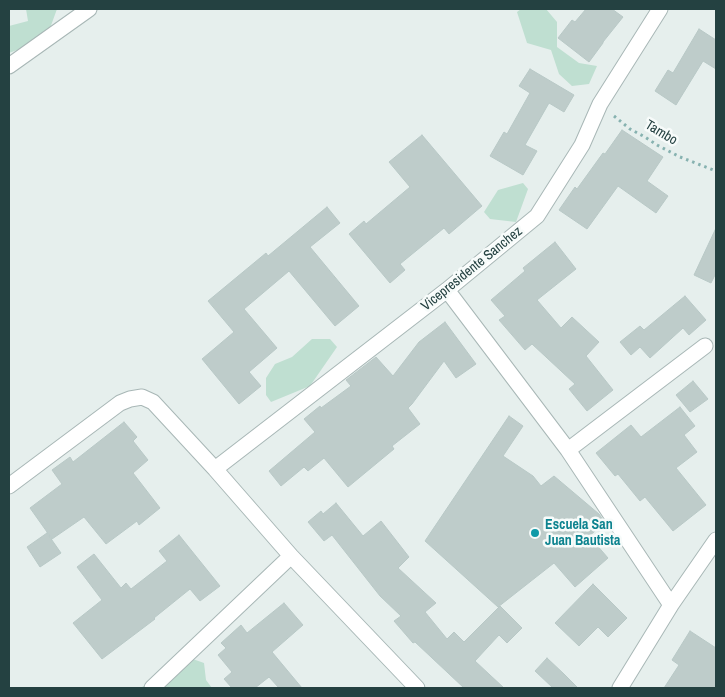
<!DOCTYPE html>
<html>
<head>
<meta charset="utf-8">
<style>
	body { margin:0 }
	#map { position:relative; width:725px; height:697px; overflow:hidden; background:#e6efed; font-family:"Archivo Narrow",sans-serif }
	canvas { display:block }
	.frame { position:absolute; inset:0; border:10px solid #244141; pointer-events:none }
</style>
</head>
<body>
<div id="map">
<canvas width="725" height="697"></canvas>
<div class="frame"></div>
</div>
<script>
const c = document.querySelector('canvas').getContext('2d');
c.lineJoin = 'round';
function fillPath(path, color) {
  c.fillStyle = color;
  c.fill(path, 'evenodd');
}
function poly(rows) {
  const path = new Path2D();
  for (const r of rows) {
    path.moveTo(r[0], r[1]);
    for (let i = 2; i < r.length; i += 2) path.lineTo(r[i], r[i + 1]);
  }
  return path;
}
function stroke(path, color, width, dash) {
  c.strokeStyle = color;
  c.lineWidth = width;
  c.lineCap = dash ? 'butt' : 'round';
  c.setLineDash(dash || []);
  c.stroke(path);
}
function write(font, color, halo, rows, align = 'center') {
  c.font = font + ' "Archivo Narrow",sans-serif';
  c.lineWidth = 5;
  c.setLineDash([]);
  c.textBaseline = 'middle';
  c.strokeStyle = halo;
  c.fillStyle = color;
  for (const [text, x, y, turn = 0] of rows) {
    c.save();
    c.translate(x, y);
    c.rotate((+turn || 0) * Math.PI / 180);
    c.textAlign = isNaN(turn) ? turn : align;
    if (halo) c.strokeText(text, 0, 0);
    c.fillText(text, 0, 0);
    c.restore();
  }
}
fillPath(poly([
	[26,9,57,9,49,31,36,43,9,53,9,26,28,21],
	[521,9,546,9,557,22,557,47,579,63,597,66,589,84,572,86,559,74,551,50,527,43,517,12],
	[523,183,528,189,516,222,490,219,484,212,498,190],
	[312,339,330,339,337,347,310,386,271,402,266,395,266,378,275,364,292,357],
	[187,657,204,663,206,680,212,688,141,688,157,675]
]), '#bfdfd1');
const building = poly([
	[586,9,612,9,623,17,603,42,603,43,589,62,558,38,572,20,575,22,586,9],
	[699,29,716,40,716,69,703,61,676,105,655,91,668,70,673,73,699,29],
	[530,69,574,95,564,112,549,103,525,145,537,151,523,175,490,156,504,132,507,134,530,93,519,86,530,69],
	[622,130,663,157,647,181,668,196,656,213,618,186,587,229,559,210,575,187,577,189,603,153,605,154,622,130],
	[422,135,482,206,449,234,444,228,400,264,405,270,390,283,349,234,364,221,366,224,410,187,389,162,422,135],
	[327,207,340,223,310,247,359,306,335,326,289,271,244,309,277,348,249,372,261,386,239,404,202,359,234,332,208,301,266,253,268,256,327,207],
	[716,228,716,273,711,283,694,275,716,228],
	[555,242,576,269,537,300,561,328,572,317,599,342,586,356,613,390,587,411,569,389,575,384,532,344,525,350,499,320,505,316,491,300,525,271,523,268,555,242],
	[685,296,706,320,689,335,683,328,650,358,640,347,631,355,620,342,640,326,644,330,685,296],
	[445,322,476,364,456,378,444,361,412,404,408,408,420,424,392,446,394,449,348,487,324,458,308,471,304,467,281,486,269,471,315,432,304,419,320,406,321,408,351,386,346,380,376,357,393,376,419,342,445,322],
	[693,381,708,399,690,412,676,395,693,381],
	[680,407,695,426,684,435,697,452,676,468,706,505,673,531,645,497,640,501,618,474,615,476,596,453,631,425,641,437,680,407],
	[509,416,523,426,503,456,533,476,541,486,554,476,599,514,605,523,589,536,608,558,575,587,554,563,498,607,425,541,509,416],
	[124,422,137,437,133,441,148,460,133,473,160,508,139,525,137,521,106,544,84,517,52,539,30,508,62,484,52,470,70,457,73,462,124,422],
	[336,503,363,536,381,521,409,557,398,568,436,603,425,612,447,639,454,632,464,642,500,606,522,628,507,643,499,635,475,661,504,688,464,688,415,642,413,643,394,621,401,616,380,596,332,535,324,541,308,522,321,511,323,514,336,503],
	[47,533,61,553,40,567,27,547,47,533],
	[179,535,220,586,200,601,190,589,154,618,155,619,102,659,73,623,102,600,77,567,94,554,121,588,126,583,131,589,167,561,159,551,179,535],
	[593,584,627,618,608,637,598,627,579,646,555,623,593,584],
	[284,603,303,625,272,652,302,688,279,688,269,677,255,688,232,688,224,679,232,672,218,655,226,648,221,643,241,625,247,633,284,603],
	[690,631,716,648,716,688,664,688,679,665,672,660,690,631],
	[547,658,564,674,578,688,553,688,535,671,547,658]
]);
fillPath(building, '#beccca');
stroke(building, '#b8c8c6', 1);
const minor = poly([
	[9,66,89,9],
	[447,290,568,450,671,605],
	[568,450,705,346],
	[215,469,447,290,537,216,582,145,600,104,660,9],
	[9,486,120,403,130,399,142,397,153,402,215,469,291,556,417,688],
	[152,688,291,556],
	[620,688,671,605,716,540]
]);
stroke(minor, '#a8b7b6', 17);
stroke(poly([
	[614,116,630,129,645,137,657,145,680,157,716,171]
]), '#87b2b0', 3, [2.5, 4]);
stroke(minor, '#fff', 15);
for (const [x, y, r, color] of [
	[535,533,5,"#0f9aa8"]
]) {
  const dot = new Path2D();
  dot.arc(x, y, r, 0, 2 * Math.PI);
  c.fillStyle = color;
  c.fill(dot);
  stroke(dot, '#f7fbfa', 2);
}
write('14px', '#244141', '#f7fbfa', [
	["Tambo",661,133,31],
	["Vicepresidente Sanchez",472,269,-39]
]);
write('bold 14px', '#0d838f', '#f7fbfa', [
	["Escuela San",545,525],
	["Juan Bautista",545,541]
], 'left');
</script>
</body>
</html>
